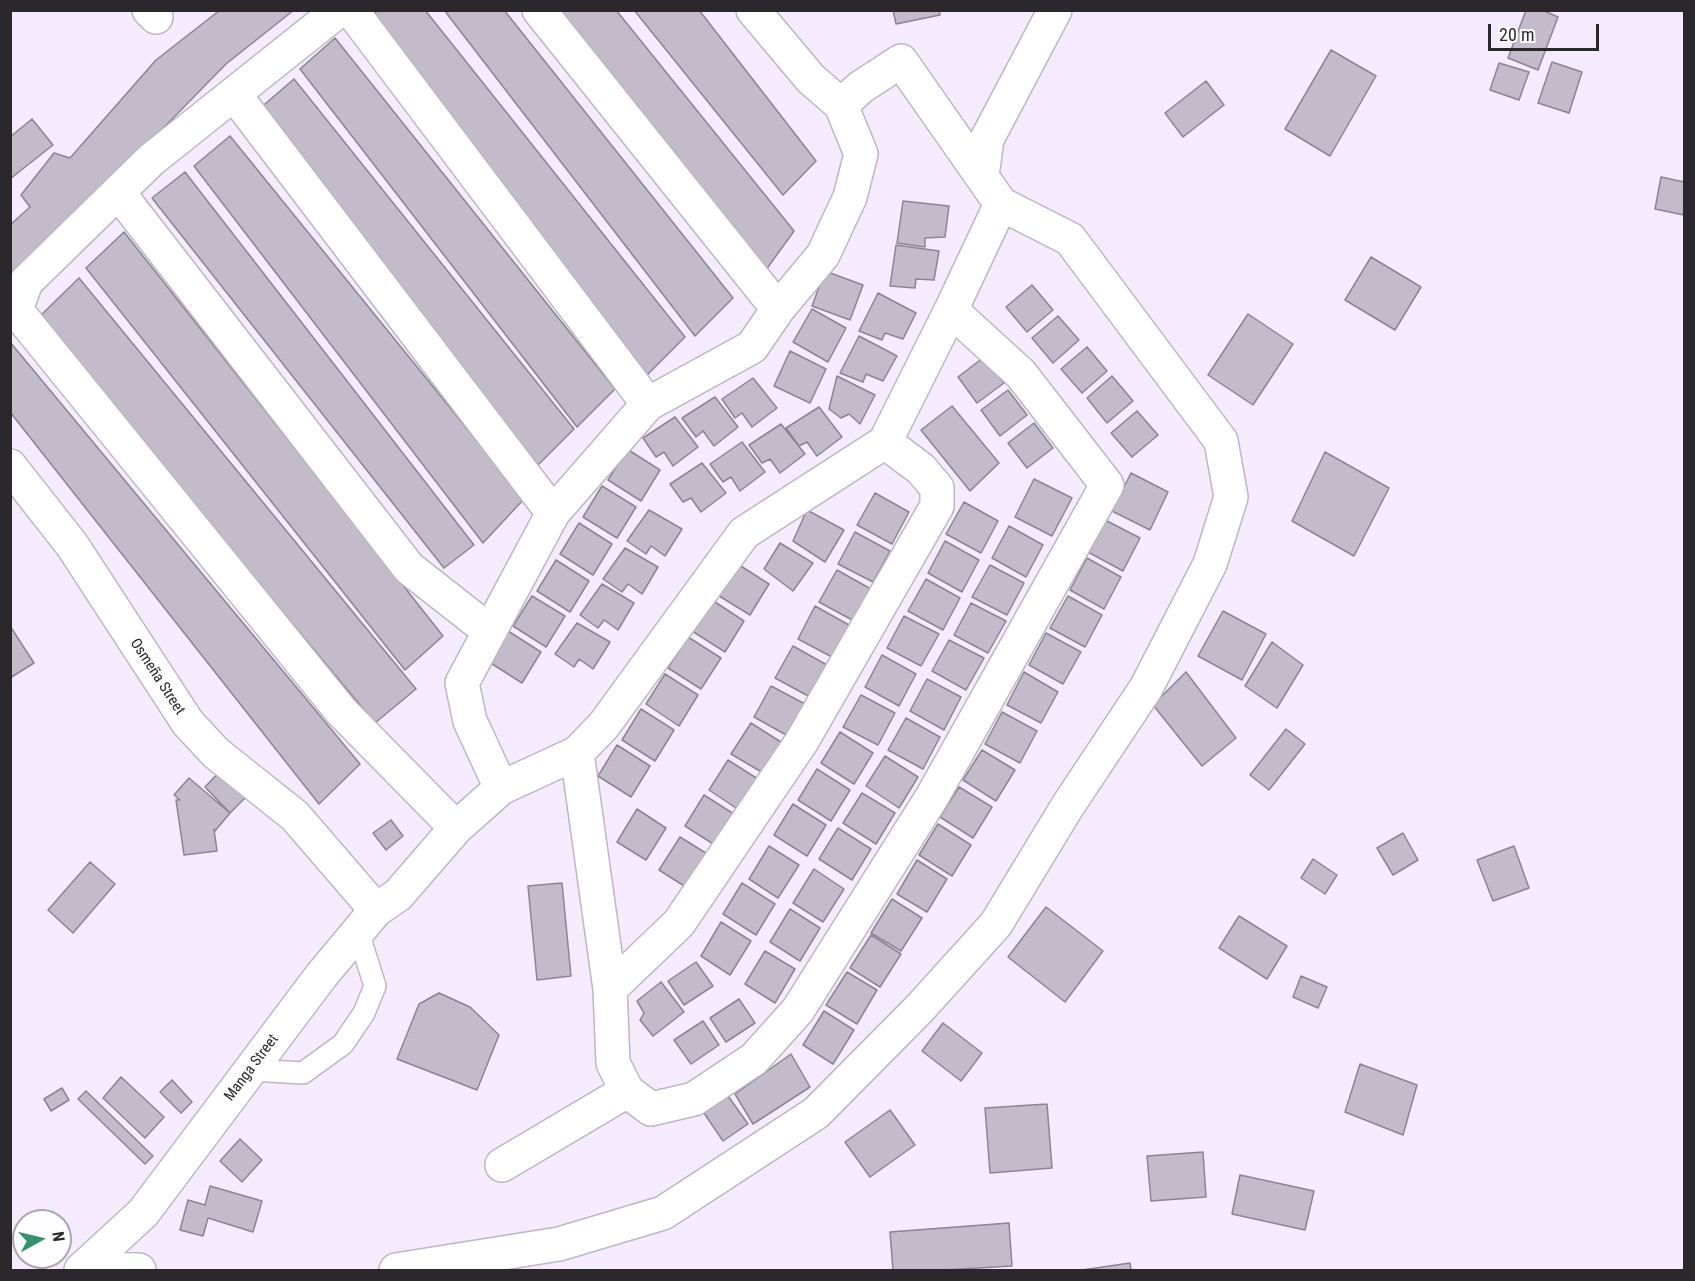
<!DOCTYPE html>
<html>
<head>
<meta charset="utf-8">
<style>
	body { margin:0 }
	#map { position:relative; width:1695px; height:1281px; overflow:hidden; background:#f5ebfc; font-family:"Roboto Condensed",sans-serif }
	canvas { display:block }
	.frame { position:absolute; inset:0; border:12px solid #2a272d; pointer-events:none }
	.north { position:absolute; left:12px; top:1209px; width:60px; height:60px; box-sizing:border-box; background:#fdfcff; border:2px solid #a9a7ab; border-radius:50%; rotate:82deg; font-size:16px; font-weight:700; line-height:24px; text-align:center; color:#2a272d }
	.north::after { content:''; display:block; margin:auto; width:21px; height:27px; background:#349168; clip-path:polygon(50% 0,100% 100%,50% 72%,0 100%) }
	.scale { position:absolute; left:1488px; top:24px; width:111px; height:27px; box-sizing:border-box; border:3px solid #2a272d; border-top:0; padding-left:8px; font-size:18px; line-height:21px; white-space:nowrap; color:#2a272d; -webkit-text-stroke:4px #fdfcff; paint-order:stroke }
</style>
</head>
<body>
<div id="map">
<canvas width="1695" height="1281"></canvas>
<div class="frame"></div>
<div class="north">N</div>
<div class="scale">20 m</div>
</div>
<script>
const c = document.querySelector('canvas').getContext('2d');
c.lineJoin = 'round';
function fillPath(path, color) {
  c.fillStyle = color;
  c.fill(path, 'evenodd');
}
function poly(rows) {
  const path = new Path2D();
  for (const r of rows) {
    path.moveTo(r[0], r[1]);
    for (let i = 2; i < r.length; i += 2) path.lineTo(r[i], r[i + 1]);
  }
  return path;
}
function stroke(path, color, width, dash) {
  c.strokeStyle = color;
  c.lineWidth = width;
  c.lineCap = dash ? 'butt' : 'round';
  c.setLineDash(dash || []);
  c.stroke(path);
}
function write(font, color, halo, rows, align = 'center') {
  c.font = font + ' "Roboto Condensed",sans-serif';
  c.lineWidth = 6;
  c.setLineDash([]);
  c.textBaseline = 'middle';
  c.strokeStyle = halo;
  c.fillStyle = color;
  for (const [text, x, y, turn = 0] of rows) {
    c.save();
    c.translate(x, y);
    c.rotate((+turn || 0) * Math.PI / 180);
    c.textAlign = isNaN(turn) ? turn : align;
    if (halo) c.strokeText(text, 0, 0);
    c.fillText(text, 0, 0);
    c.restore();
  }
}
const building = poly([
	[220,10,294,10,226,64,10,285,10,225,30,207,21,195,54,153,70,158,156,60,220,10],
	[378,10,425,10,685,337,647,375,371,17,378,10],
	[444,10,504,10,733,298,695,336,444,10],
	[554,10,616,10,794,231,763,274,554,10],
	[634,10,699,10,816,161,783,195,634,10],
	[893,10,939,10,940,15,896,24,893,10],
	[1526,10,1542,10,1558,17,1538,70,1508,58,1526,10],
	[335,38,615,389,577,427,300,69,335,38],
	[1331,50,1376,76,1330,156,1285,129,1331,50],
	[1552,62,1582,72,1569,113,1538,103,1552,62],
	[1499,63,1529,72,1519,100,1490,90,1499,63],
	[294,79,574,429,535,468,258,110,294,79],
	[1206,81,1224,105,1183,137,1165,113,1206,81],
	[32,119,53,145,10,179,10,137,32,119],
	[230,136,524,499,483,543,194,166,230,136],
	[185,172,474,545,444,568,152,198,185,172],
	[1661,177,1684,182,1684,215,1655,209,1661,177],
	[903,201,949,206,945,237,925,238,925,247,897,243,903,201],
	[124,232,443,636,405,670,86,268,124,232],
	[896,245,939,251,934,280,916,279,915,288,890,286,896,245],
	[1371,257,1421,287,1395,330,1345,300,1371,257],
	[825,271,863,285,850,320,812,306,825,271],
	[79,278,416,689,375,723,38,318,79,278],
	[1032,285,1053,310,1027,332,1006,307,1032,285],
	[878,293,916,313,903,339,885,333,882,340,859,331,878,293],
	[812,309,846,328,828,362,793,342,812,309],
	[1248,314,1293,344,1253,405,1208,375,1248,314],
	[1058,316,1079,340,1053,363,1032,338,1058,316],
	[859,336,897,356,883,381,866,374,863,382,840,373,859,336],
	[10,342,360,764,319,804,10,412,10,342],
	[1087,347,1107,371,1082,393,1061,369,1087,347],
	[790,351,826,369,810,403,774,386,790,351],
	[984,357,1004,383,977,403,958,377,984,357],
	[837,376,875,395,860,424,849,414,841,418,829,409,837,376],
	[1112,376,1133,401,1107,423,1087,398,1112,376],
	[753,378,777,408,752,427,742,413,735,418,722,399,753,378],
	[1008,390,1027,415,1000,436,981,410,1008,390],
	[715,397,738,427,714,446,703,431,696,437,682,418,715,397],
	[952,406,999,463,970,491,921,430,952,406],
	[819,407,842,437,817,456,807,442,799,446,786,428,819,407],
	[1137,411,1158,435,1132,457,1111,433,1137,411],
	[675,417,698,447,673,466,664,452,656,457,643,438,675,417],
	[1034,423,1053,448,1027,468,1008,443,1034,423],
	[781,424,805,454,780,473,770,459,762,463,749,445,781,424],
	[742,442,765,472,740,491,731,477,723,482,710,464,742,442],
	[627,449,660,470,641,501,608,480,627,449],
	[1325,452,1389,488,1354,556,1292,521,1325,452],
	[702,463,726,493,701,512,691,498,683,502,670,484,702,463],
	[1131,473,1168,492,1150,530,1112,511,1131,473],
	[1034,479,1072,498,1052,536,1015,517,1034,479],
	[602,486,636,507,617,538,583,517,602,486],
	[875,493,909,512,892,544,857,525,875,493],
	[964,502,998,521,981,553,946,534,964,502],
	[649,510,682,529,665,556,651,546,646,554,627,541,649,510],
	[807,510,844,530,825,562,793,541,807,510],
	[1105,520,1140,538,1123,571,1088,552,1105,520],
	[579,523,612,544,593,575,560,554,579,523],
	[1009,526,1043,545,1026,577,992,558,1009,526],
	[855,532,890,551,873,582,838,564,855,532],
	[945,541,979,560,962,592,928,573,945,541],
	[780,543,813,563,793,591,764,569,780,543],
	[625,548,658,567,642,594,628,584,622,592,603,579,625,548],
	[1087,558,1121,577,1104,609,1070,590,1087,558],
	[556,560,589,581,570,612,537,591,556,560],
	[736,563,769,584,750,615,716,594,736,563],
	[990,565,1024,583,1007,615,972,597,990,565],
	[837,570,871,589,854,621,819,602,837,570],
	[926,579,960,598,943,630,908,611,926,579],
	[602,584,634,603,618,630,604,620,598,628,580,615,602,584],
	[532,596,565,616,546,647,513,626,532,596],
	[1068,596,1102,615,1085,647,1050,628,1068,596],
	[712,600,744,621,725,652,692,631,712,600],
	[971,603,1006,621,988,653,954,635,971,603],
	[815,606,849,625,832,657,798,639,815,606],
	[1223,611,1266,634,1242,680,1198,656,1223,611],
	[904,616,939,634,921,666,887,648,904,616],
	[577,623,610,642,593,669,579,659,574,667,555,654,577,623],
	[10,626,34,663,10,678,10,626],
	[508,631,541,652,522,683,489,662,508,631],
	[1046,633,1081,652,1063,684,1029,665,1046,633],
	[688,637,721,658,701,689,668,668,688,637],
	[949,640,984,658,966,690,932,671,949,640],
	[1272,642,1303,665,1277,708,1245,686,1272,642],
	[793,646,827,665,810,697,775,678,793,646],
	[882,655,916,674,899,706,865,687,882,655],
	[1024,672,1058,692,1041,723,1007,705,1024,672],
	[1186,672,1236,738,1202,766,1153,705,1186,672],
	[665,674,698,695,679,726,646,704,665,674],
	[927,679,961,697,944,730,910,711,927,679],
	[771,686,805,704,788,736,754,717,771,686],
	[861,695,895,713,878,745,843,727,861,695],
	[641,709,674,730,655,761,622,740,641,709],
	[1002,712,1037,731,1020,763,985,744,1002,712],
	[906,718,940,737,923,769,888,750,906,718],
	[751,723,784,744,765,774,731,754,751,723],
	[1286,729,1305,744,1269,790,1250,775,1286,729],
	[840,732,873,753,854,784,821,763,840,732],
	[617,745,650,766,631,797,598,776,617,745],
	[982,750,1015,770,996,801,963,780,982,750],
	[885,756,918,777,899,808,866,786,885,756],
	[728,760,761,781,742,812,709,790,728,760],
	[817,769,850,790,831,821,798,800,817,769],
	[221,770,247,796,230,813,205,787,221,770],
	[189,778,230,813,215,831,214,829,217,851,184,855,176,800,180,800,174,795,189,778],
	[959,787,992,807,973,838,940,817,959,787],
	[862,793,895,813,876,844,843,823,862,793],
	[704,795,737,816,718,847,685,826,704,795],
	[793,804,826,825,807,856,774,835,793,804],
	[637,809,666,828,646,860,617,842,637,809],
	[391,820,403,836,386,850,373,833,391,820],
	[938,824,971,845,952,876,919,855,938,824],
	[838,828,871,849,852,880,819,859,838,828],
	[1403,833,1418,860,1393,875,1377,848,1403,833],
	[680,837,709,855,689,889,659,870,680,837],
	[769,846,799,865,778,898,749,879,769,846],
	[1514,846,1529,888,1493,901,1477,860,1514,846],
	[1313,859,1337,875,1325,894,1301,878,1313,859],
	[917,860,947,879,927,912,897,894,917,860],
	[90,862,115,884,73,933,48,910,90,862],
	[814,869,844,889,823,922,793,903,814,869],
	[562,883,571,976,537,980,528,886,562,883],
	[742,883,775,904,756,935,723,914,742,883],
	[892,899,922,918,901,951,871,933,892,899],
	[1046,907,1103,951,1065,1002,1008,957,1046,907],
	[790,909,820,928,800,961,770,942,790,909],
	[1239,916,1287,946,1267,979,1219,948,1239,916],
	[721,922,751,941,730,975,701,956,721,922],
	[871,935,901,954,880,987,850,968,871,935],
	[765,951,795,969,775,1003,745,984,765,951],
	[696,962,713,986,684,1005,668,981,696,962],
	[847,972,877,990,857,1024,826,1005,847,972],
	[1301,976,1327,987,1318,1008,1293,997,1301,976],
	[661,982,684,1012,653,1036,640,1020,644,1013,637,1001,661,982],
	[439,993,470,1007,499,1035,477,1090,397,1059,419,1004,439,993],
	[739,999,755,1023,726,1042,710,1018,739,999],
	[824,1011,854,1030,833,1064,803,1045,824,1011],
	[703,1021,719,1045,691,1064,674,1040,703,1021],
	[943,1023,982,1053,961,1081,922,1051,943,1023],
	[791,1054,810,1087,753,1124,735,1094,791,1054],
	[1360,1064,1417,1085,1403,1135,1345,1112,1360,1064],
	[121,1077,164,1117,145,1138,103,1098,121,1077],
	[172,1080,192,1102,181,1113,160,1092,172,1080],
	[62,1088,69,1100,51,1111,44,1099,62,1088],
	[86,1091,153,1156,145,1164,78,1099,86,1091],
	[728,1096,748,1124,723,1141,704,1113,728,1096],
	[1047,1104,1052,1168,990,1173,985,1108,1047,1104],
	[890,1110,915,1145,870,1177,845,1142,890,1110],
	[240,1139,262,1160,242,1182,220,1161,240,1139],
	[1203,1152,1206,1197,1151,1201,1147,1156,1203,1152],
	[1240,1175,1314,1191,1305,1230,1232,1214,1240,1175],
	[210,1186,262,1201,253,1232,208,1218,203,1236,180,1230,188,1200,205,1205,210,1186],
	[1009,1223,1012,1266,945,1270,893,1270,890,1232,1009,1223],
	[1130,1263,1131,1270,1082,1270,1130,1263]
]);
fillPath(building, '#c3baca');
stroke(building, '#8c8393', 1.5);
const lane = poly([
	[251,1070,303,1073,343,1044,364,1013,375,986,358,932]
]);
const street = poly([
	[149,10,156,17],
	[339,10,151,160,26,282,16,310,341,711,456,828],
	[351,10,648,404],
	[539,10,778,309],
	[234,94,553,513],
	[982,176,987,139,1055,10],
	[118,192,409,568,488,630],
	[10,466,72,545,188,723,216,753,295,816,376,910,321,976,143,1213,81,1270],
	[577,753,610,989,613,1063,627,1091,651,1109,694,1099,754,1059,798,1010,932,797,1107,485,1021,374,951,310],
	[501,788,577,753,604,725,744,533,885,442,951,310,1001,204,901,61,861,87,841,105],
	[376,910,398,895,456,828,501,788,470,721,462,683,553,513,648,404,752,347,778,309,823,255,850,197,861,154,841,105,811,79,753,10],
	[610,989,679,923,802,741,937,506,937,488,921,469,885,442],
	[502,1165,627,1091],
	[85,1269,139,1270],
	[396,1270,559,1244,663,1213,816,1113,920,1008,996,924,1067,807,1146,688,1210,564,1231,497,1221,441,1070,239,1001,204]
]);
stroke(lane, '#beb5c5', 24);
stroke(street, '#beb5c5', 36);
stroke(lane, '#fff', 21);
stroke(street, '#fff', 33);
write('15px', '#2a272d', '#fdfcff', [
	["Osmeña Street",157,677,57],
	["Manga Street",252,1068,-53]
]);
</script>
</body>
</html>
